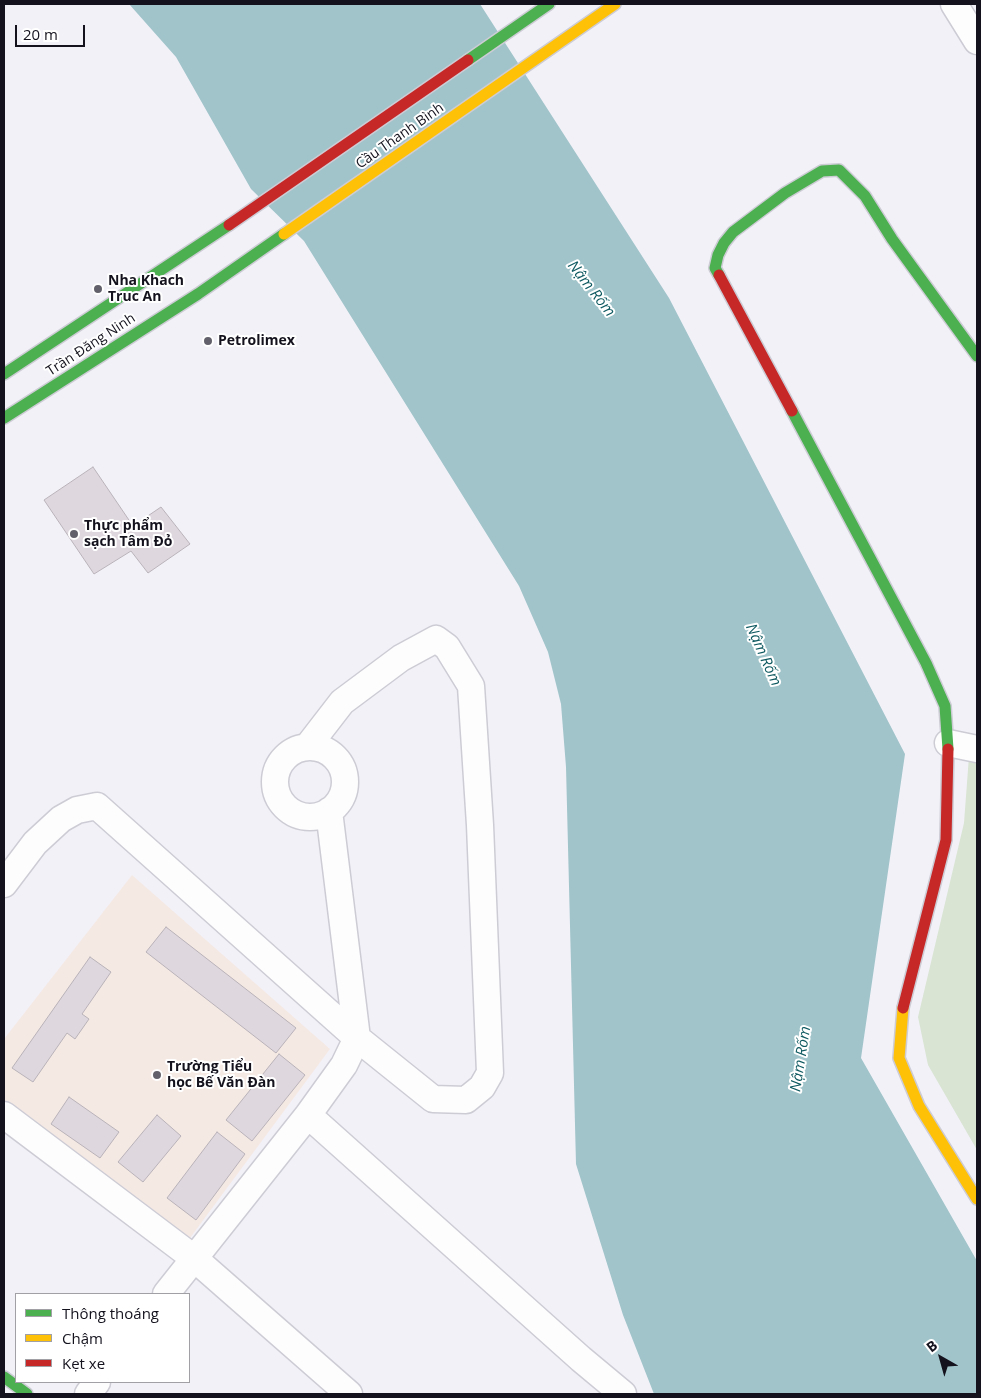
<!DOCTYPE html>
<html>
<head>
<meta charset="utf-8">
<style>
	body { margin:0 }
	#map { position:relative; width:981px; height:1398px; overflow:hidden; background:#f2f1f8; font-family:"Open Sans",sans-serif }
	canvas { display:block }
	.frame { position:absolute; inset:0; border:5px solid #14121d; pointer-events:none }
	.legend { position:absolute; left:15px; top:1293px; width:175px; height:90px; box-sizing:border-box; background:#fff; border:1px solid #a1a0a5; margin:0; padding:6px 9px; list-style:none; font-size:15px; color:#14121d }
	.legend li { display:flex; align-items:center; gap:10px; height:25px }
	.legend b { width:25px; border:1px solid #a1a0a5 }
	.north { position:absolute; left:916px; top:1333px; width:50px; height:50px; -webkit-text-stroke:4px #fff; paint-order:stroke; rotate:322deg; font-size:14px; font-weight:700; line-height:20px; text-align:center; color:#14121d }
	.north::after { content:''; display:block; margin:auto; width:18px; height:22px; background:#14121d; clip-path:polygon(50% 0,100% 100%,50% 72%,0 100%) }
	.scale { position:absolute; left:15px; top:25px; width:70px; height:22px; box-sizing:border-box; border:2px solid #14121d; border-top:0; padding-left:6px; font-size:15px; line-height:18px; white-space:nowrap; color:#14121d; -webkit-text-stroke:4px #fff; paint-order:stroke }
</style>
</head>
<body>
<div id="map">
<canvas width="981" height="1398"></canvas>
<div class="frame"></div>
<ul class="legend">
<li><b style="height:6px;background:#4caf50"></b>Thông thoáng</li>
<li><b style="height:6px;background:#ffc107"></b>Chậm</li>
<li><b style="height:6px;background:#c62828"></b>Kẹt xe</li>
</ul>
<div class="north">B</div>
<div class="scale">20 m</div>
</div>
<script>
const c = document.querySelector('canvas').getContext('2d');
c.lineJoin = 'round';
function fillPath(path, color) {
  c.fillStyle = color;
  c.fill(path, 'evenodd');
}
function poly(rows) {
  const path = new Path2D();
  for (const r of rows) {
    if (r.length === 3) {
      path.moveTo(r[0] + r[2], r[1]);
      path.arc(r[0], r[1], r[2], 0, 2 * Math.PI);
      continue;
    }
    path.moveTo(r[0], r[1]);
    for (let i = 2; i < r.length; i += 2) path.lineTo(r[i], r[i + 1]);
  }
  return path;
}
function stroke(path, color, width, dash) {
  c.strokeStyle = color;
  c.lineWidth = width;
  c.lineCap = dash ? 'butt' : 'round';
  c.setLineDash(dash || []);
  c.stroke(path);
}
function write(font, color, halo, rows, align = 'center') {
  c.font = font + ' "Open Sans",sans-serif';
  c.lineWidth = 4;
  c.setLineDash([]);
  c.textBaseline = 'middle';
  c.strokeStyle = halo;
  c.fillStyle = color;
  for (const [text, x, y, turn = 0] of rows) {
    c.save();
    c.translate(x, y);
    c.rotate((+turn || 0) * Math.PI / 180);
    c.textAlign = isNaN(turn) ? turn : align;
    if (halo) c.strokeText(text, 0, 0);
    c.fillText(text, 0, 0);
    c.restore();
  }
}
fillPath(poly([
	[132,875,330,1049,190,1238,4,1101,4,1039]
]), '#f5e9e4');
fillPath(poly([
	[969,756,977,759,977,1150,928,1065,918,1017,964,823]
]), '#d9e4d3');
fillPath(poly([
	[129,4,480,4,669,298,905,754,861,1058,977,1261,977,1394,654,1394,623,1315,576,1164,566,767,561,704,548,652,519,586,304,241,251,189,176,57]
]), '#a0c4ca');
const building = poly([
	[93,467,133,526,161,507,190,544,148,573,131,551,94,574,44,500,93,467],
	[166,927,296,1028,276,1053,146,952,166,927],
	[90,957,111,972,82,1014,89,1019,75,1039,67,1033,33,1082,12,1068,90,957],
	[279,1054,305,1075,252,1141,226,1120,279,1054],
	[69,1097,119,1132,100,1158,51,1124,69,1097],
	[157,1115,181,1136,143,1182,118,1162,157,1115],
	[217,1132,245,1154,196,1220,167,1198,217,1132]
]);
fillPath(building, '#dfd7de');
stroke(building, '#b9b3b9', 1);
const street = poly([
	[954,4,977,41],
	[948,743,977,749],
	[308,746,342,702,401,658,436,639,447,647,471,686,480,825,490,1073,482,1087,466,1100,433,1099,357,1038,329,811],
	[310,782,35],
	[4,884,35,843,61,819,77,810,97,806,357,1038,344,1065,308,1115,166,1294],
	[4,1115,195,1259,349,1394],
	[308,1115,581,1359,623,1394],
	[88,1394,97,1382]
]);
const fast = poly([
	[468,60,549,4],
	[719,275,715,268,718,255,724,243,733,232,785,193,822,171,839,170,865,196,892,239,977,356],
	[4,374,229,225],
	[792,411,926,663,945,706,948,749],
	[4,418,198,294,284,234],
	[4,1377,27,1394]
]);
const slow = poly([
	[284,234,615,4],
	[903,1008,899,1058,919,1106,977,1199]
]);
const jam = poly([
	[229,225,468,60],
	[719,275,792,411],
	[903,1008,946,840,948,749]
]);
stroke(street, '#cdccd5', 29);
stroke(fast, '#cdccd5', 14);
stroke(slow, '#cdccd5', 14);
stroke(jam, '#cdccd5', 14);
stroke(street, '#fdfdfe', 26);
stroke(fast, '#4caf50', 11);
stroke(slow, '#ffc107', 11);
stroke(jam, '#c62828', 11);
for (const [x, y, r, color] of [
	[98,289,5,"#62606a"],
	[208,341,5,"#62606a"],
	[74,534,5,"#62606a"],
	[157,1075,5,"#62606a"]
]) {
  const dot = new Path2D();
  dot.arc(x, y, r, 0, 2 * Math.PI);
  c.fillStyle = color;
  c.fill(dot);
  stroke(dot, '#fff', 2);
}
write('14px', '#14121d', '#fff', [
	["Cầu Thanh Bình",400,136,-35],
	["Trần Đăng Ninh",91,345,-33]
]);
write('bold 14px', '#14121d', '#fff', [
	["Nha Khach",108,281],
	["Truc An",108,297],
	["Petrolimex",218,341],
	["Thực phẩm",84,526],
	["sạch Tâm Đỏ",84,542],
	["Trường Tiểu",167,1067],
	["học Bế Văn Đàn",167,1083]
], 'left');
write('italic 15px', '#0f5a61', '#fff', [
	["Nậm Rốm",591,289,52],
	["Nậm Rốm",763,655,66],
	["Nậm Rốm",801,1059,-81]
]);
</script>
</body>
</html>
